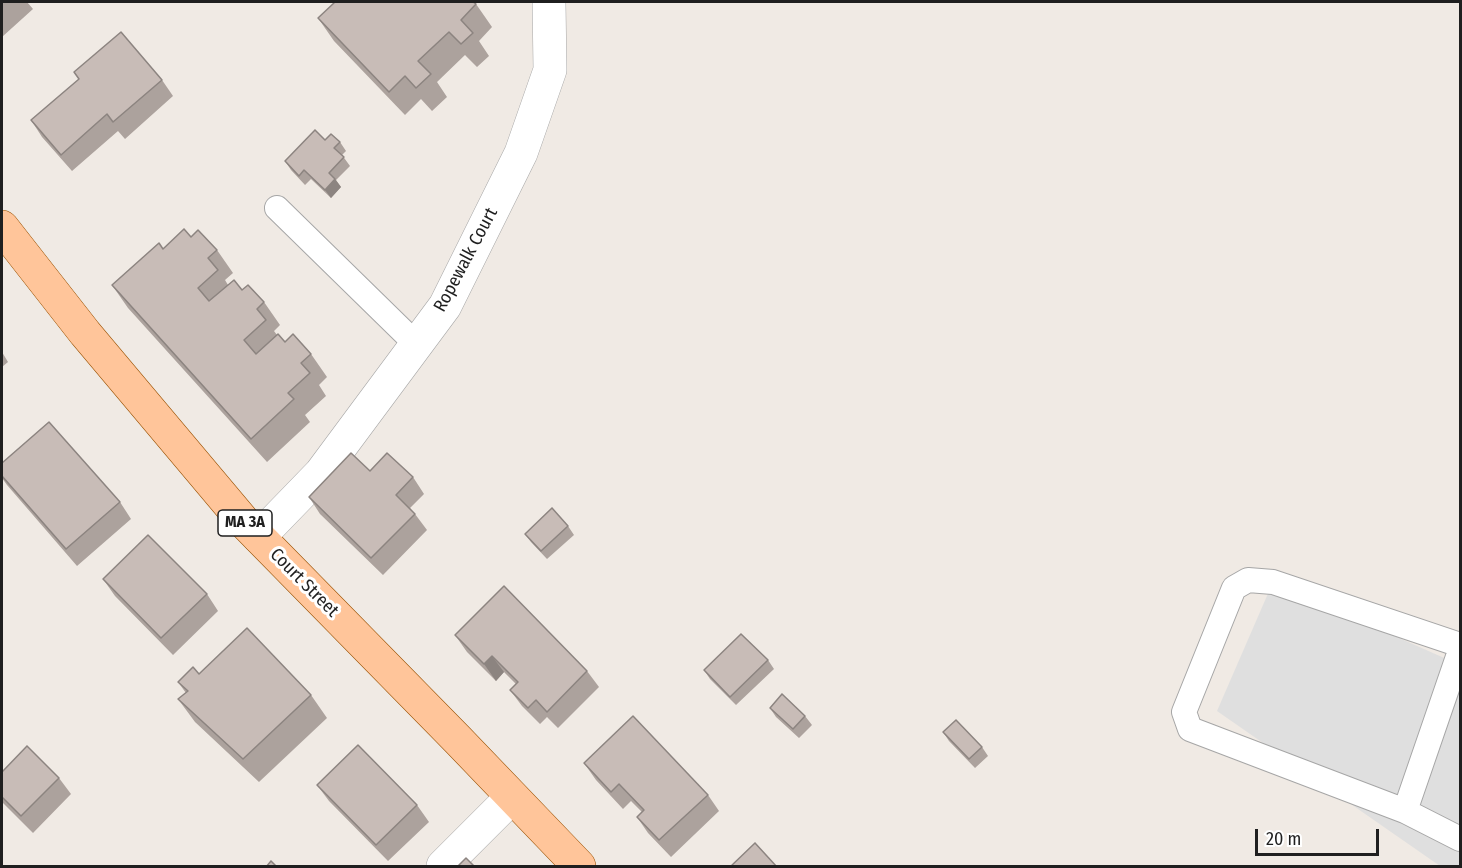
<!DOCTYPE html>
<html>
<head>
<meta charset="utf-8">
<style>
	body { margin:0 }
	#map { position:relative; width:1462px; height:868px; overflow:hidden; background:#f0eae4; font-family:"Fira Sans Condensed",sans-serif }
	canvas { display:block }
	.frame { position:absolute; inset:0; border:3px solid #1f1f1f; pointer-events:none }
	.scale { position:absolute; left:1255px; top:829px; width:124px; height:27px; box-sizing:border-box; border:3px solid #1f1f1f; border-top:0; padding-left:8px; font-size:18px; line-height:21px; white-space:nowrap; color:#1f1f1f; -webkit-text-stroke:4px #fff; paint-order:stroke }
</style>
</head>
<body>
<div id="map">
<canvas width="1462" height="868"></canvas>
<div class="frame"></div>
<div class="scale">20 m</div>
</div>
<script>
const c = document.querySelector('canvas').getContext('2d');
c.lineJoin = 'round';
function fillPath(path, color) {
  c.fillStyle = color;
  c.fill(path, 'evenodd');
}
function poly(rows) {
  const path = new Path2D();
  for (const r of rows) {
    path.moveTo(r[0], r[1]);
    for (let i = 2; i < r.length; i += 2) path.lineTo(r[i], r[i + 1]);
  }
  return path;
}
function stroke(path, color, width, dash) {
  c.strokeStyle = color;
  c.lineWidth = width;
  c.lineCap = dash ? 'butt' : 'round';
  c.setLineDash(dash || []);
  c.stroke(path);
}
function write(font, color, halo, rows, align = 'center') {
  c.font = font + ' "Fira Sans Condensed",sans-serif';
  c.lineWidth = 6;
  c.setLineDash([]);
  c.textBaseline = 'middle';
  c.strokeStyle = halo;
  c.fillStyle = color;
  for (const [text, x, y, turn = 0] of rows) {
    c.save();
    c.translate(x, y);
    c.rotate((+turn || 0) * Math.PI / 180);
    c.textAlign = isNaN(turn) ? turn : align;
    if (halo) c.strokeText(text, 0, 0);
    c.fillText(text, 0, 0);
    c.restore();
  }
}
fillPath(poly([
	[1273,582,1460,665,1460,866,1440,866,1217,711]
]), '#dfdfdf');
const service = poly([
	[277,208,416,344],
	[1460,645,1273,582,1248,580,1234,588,1184,712,1190,729,1405,811,1460,839],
	[1405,811,1460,651]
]);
const minor = poly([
	[259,537,321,473,445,306,521,153,550,70,549,2],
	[443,866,512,797]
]);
const primary = poly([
	[2,227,85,333,244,522,458,740,579,866]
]);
stroke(service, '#a6a6a6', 26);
stroke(minor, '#a6a6a6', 34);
stroke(primary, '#995100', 34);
stroke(service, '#fff', 24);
stroke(minor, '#fff', 33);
stroke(primary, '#ffc59a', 33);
fillPath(poly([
	[2,2,27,2,33,9,2,37],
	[476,4,492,27,479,41,489,56,477,67,465,55,437,82,447,97,432,111,421,99,405,115,334,41,318,18],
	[74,72,162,80,173,96,125,139,118,131,72,171,42,137,31,120,79,79],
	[325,140,340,142,346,151,342,155,350,166,336,180,341,187,331,198,311,179,305,185,291,170,285,161],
	[163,249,217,250,233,273,225,280,228,285,242,290,264,302,280,325,274,331,277,335,285,342,311,354,327,377,319,385,326,396,305,415,310,422,267,462,128,308,112,285],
	[2,352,8,362,2,367],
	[370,471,413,477,424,494,410,508,415,514,427,530,383,575,320,514,309,497],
	[2,476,120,502,131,519,77,566,7,485,2,478],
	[568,526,574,535,547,559,531,542,525,534],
	[103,579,207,594,218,611,173,655,115,596],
	[455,635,587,671,599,687,558,728,547,717,540,724,522,706,510,690,516,684,504,672,496,681,467,652],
	[768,660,774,669,736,705,710,679,704,670],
	[199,674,311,695,327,718,259,782,195,722,178,699,186,693,178,682],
	[770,708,805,716,812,725,799,738,776,717],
	[943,732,982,747,988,756,975,768,949,741],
	[584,763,708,795,719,811,671,857,648,833,637,817,642,812,631,801,623,809,596,780],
	[2,772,59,778,71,794,33,833,2,802],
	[317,785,417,805,429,822,388,861,329,801]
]), '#aca29d');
fillPath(poly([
	[335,179,341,187,331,198,325,190],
	[492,656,504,672,496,681,484,664]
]), '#8c8480');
const building = poly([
	[335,2,473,2,476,4,461,20,473,33,461,44,449,32,418,61,431,74,416,88,405,76,389,92,318,18,335,2],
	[121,32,162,80,113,122,107,114,61,155,31,120,79,79,74,72,121,32],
	[315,130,325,140,331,134,340,142,334,148,344,157,329,173,335,179,325,190,304,170,299,176,285,161,315,130],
	[184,229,191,237,198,230,217,250,208,258,218,270,198,288,209,301,234,280,242,290,248,285,264,302,257,309,266,320,244,340,256,354,278,334,285,342,293,334,311,354,301,363,310,373,288,393,294,399,251,439,112,285,159,243,163,249,184,229],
	[49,422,120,502,66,549,2,476,2,463,49,422],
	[351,453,370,471,387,453,413,477,396,495,415,514,371,558,309,497,351,453],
	[552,508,568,526,541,551,525,534,552,508],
	[148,535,207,594,161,638,103,579,148,535],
	[504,586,587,671,547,712,536,700,528,708,510,690,518,682,492,656,484,664,455,635,504,586],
	[247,628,311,695,243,759,178,699,188,691,178,682,193,667,199,674,247,628],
	[741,634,768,660,730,697,704,670,741,634],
	[782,694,805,716,793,729,770,708,782,694],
	[633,716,708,795,659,840,637,817,644,810,619,784,611,792,584,763,633,716],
	[956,720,982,747,969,759,943,732,956,720],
	[358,745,417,805,376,845,317,785,358,745],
	[27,746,59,778,21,816,2,797,2,772,27,746],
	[755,843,777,867,730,867,755,843],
	[466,858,475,867,457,867,466,858],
	[271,861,277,867,266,867,271,861]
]);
fillPath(building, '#c8bcb7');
stroke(building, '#8c8480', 1.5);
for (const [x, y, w] of [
	[245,523,54]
]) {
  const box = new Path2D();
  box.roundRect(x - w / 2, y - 13, w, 26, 4.5);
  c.fillStyle = '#fff';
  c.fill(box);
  stroke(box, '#1f1f1f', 1.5);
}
write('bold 16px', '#1f1f1f', null, [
	["MA 3A",245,523]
]);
write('18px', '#1f1f1f', '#fff', [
	["Ropewalk Court",466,260,-62],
	["Court Street",304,583,45]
]);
</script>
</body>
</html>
